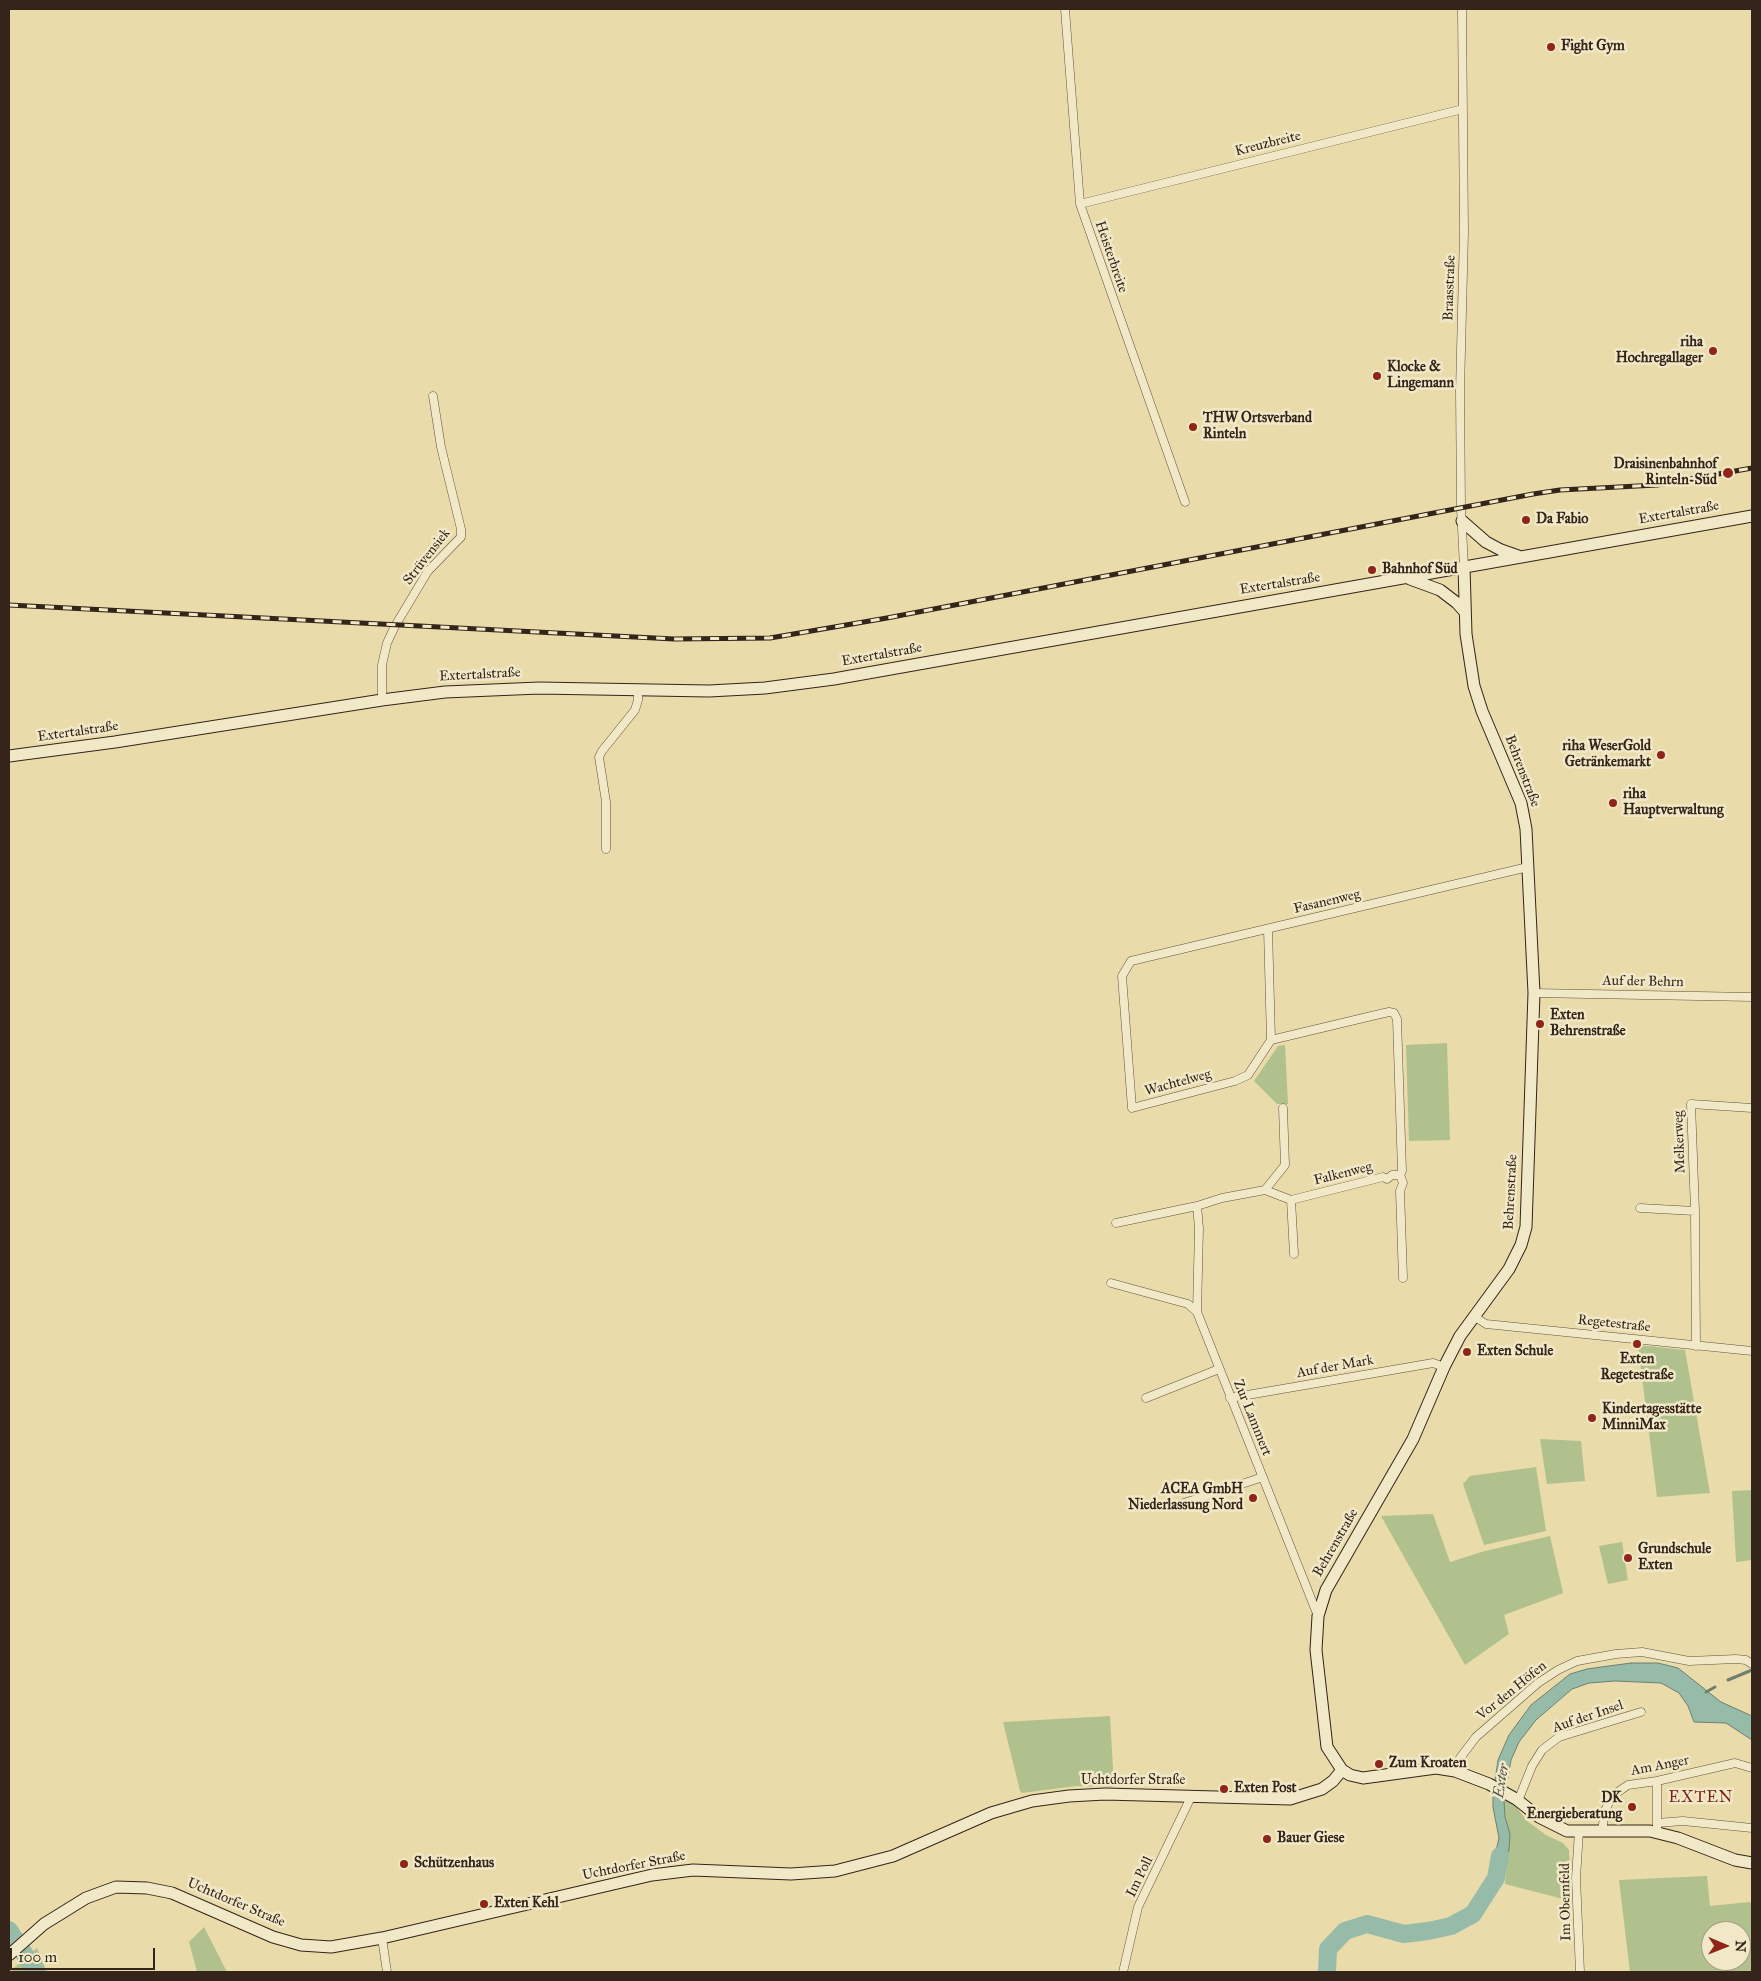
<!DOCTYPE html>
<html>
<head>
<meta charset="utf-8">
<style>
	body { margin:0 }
	#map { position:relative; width:1761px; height:1981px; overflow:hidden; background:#e9dbaa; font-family:"IM FELL Great Primer",serif }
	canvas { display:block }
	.frame { position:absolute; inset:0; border:10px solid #342419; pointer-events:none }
	.north { position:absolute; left:1701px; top:1921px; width:50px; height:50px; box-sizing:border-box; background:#f1e8c8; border:1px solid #a59a82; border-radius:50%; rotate:91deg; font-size:14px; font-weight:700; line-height:20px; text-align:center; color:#342419 }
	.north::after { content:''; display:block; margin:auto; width:18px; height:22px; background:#8f2418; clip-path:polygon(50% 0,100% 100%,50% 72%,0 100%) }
	.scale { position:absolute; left:10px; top:1948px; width:145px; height:22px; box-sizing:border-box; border:2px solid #342419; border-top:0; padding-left:6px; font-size:15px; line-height:18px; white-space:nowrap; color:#342419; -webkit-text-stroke:4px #f1e8c8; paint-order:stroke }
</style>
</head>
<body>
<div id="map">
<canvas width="1761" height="1981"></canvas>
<div class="frame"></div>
<div class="north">N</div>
<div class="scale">100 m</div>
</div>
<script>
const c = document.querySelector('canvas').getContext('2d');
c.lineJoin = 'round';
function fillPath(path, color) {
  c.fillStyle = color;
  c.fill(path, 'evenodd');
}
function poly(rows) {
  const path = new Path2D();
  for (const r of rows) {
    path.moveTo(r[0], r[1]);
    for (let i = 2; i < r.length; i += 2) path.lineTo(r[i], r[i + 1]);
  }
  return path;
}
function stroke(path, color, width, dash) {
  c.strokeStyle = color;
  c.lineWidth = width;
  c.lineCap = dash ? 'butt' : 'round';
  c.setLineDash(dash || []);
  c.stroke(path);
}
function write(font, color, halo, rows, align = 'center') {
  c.font = font + ' "IM FELL Great Primer",serif';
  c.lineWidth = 5;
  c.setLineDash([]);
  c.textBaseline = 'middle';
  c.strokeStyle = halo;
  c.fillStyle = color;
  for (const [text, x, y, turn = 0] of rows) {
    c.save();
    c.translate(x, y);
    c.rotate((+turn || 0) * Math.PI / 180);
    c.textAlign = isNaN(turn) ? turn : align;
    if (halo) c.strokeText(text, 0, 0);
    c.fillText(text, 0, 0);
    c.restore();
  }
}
fillPath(poly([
	[1447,1043,1450,1140,1409,1141,1406,1045],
	[1285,1045,1288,1104,1277,1104,1254,1081,1278,1046],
	[1638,1345,1685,1350,1710,1493,1657,1497],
	[1540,1439,1581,1441,1585,1481,1547,1484],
	[1536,1467,1546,1531,1484,1545,1463,1484,1470,1476],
	[1752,1490,1752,1560,1736,1562,1732,1491],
	[1433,1514,1450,1562,1485,1551,1550,1536,1563,1593,1504,1615,1509,1634,1465,1665,1381,1516],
	[1622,1542,1628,1580,1608,1584,1599,1546],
	[1110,1716,1114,1787,1076,1786,1022,1793,1020,1791,1003,1722],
	[1504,1798,1514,1804,1527,1821,1546,1835,1563,1843,1569,1850,1571,1901,1505,1884,1510,1834,1505,1817],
	[1707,1876,1710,1906,1750,1902,1752,1905,1752,1972,1630,1972,1619,1880],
	[1711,1931,1741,1931,1741,1961,1711,1961],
	[204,1927,227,1972,197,1972,189,1942],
	[37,1948,47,1972,9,1972]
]), '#b0c18d');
const water = poly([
	[1631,1663,1658,1663,1678,1668,1721,1702,1752,1716,1752,1740,1726,1723,1694,1722,1688,1706,1679,1693,1661,1683,1615,1681,1589,1683,1572,1689,1536,1720,1519,1742,1511,1760,1504,1800,1505,1817,1510,1834,1509,1849,1504,1864,1496,1878,1493,1864,1499,1838,1493,1807,1493,1794,1498,1760,1509,1735,1531,1705,1570,1674,1587,1669,1631,1663]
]);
fillPath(water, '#97bba9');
stroke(water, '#6f7f6f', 1);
stroke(poly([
	[1728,1680,1752,1670],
	[1706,1692,1715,1687]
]), '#6f7f6f', 3);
stroke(poly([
	[9,1930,36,1972],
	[1327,1972,1328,1949,1345,1931,1367,1924,1404,1934,1428,1931,1451,1926,1473,1914,1496,1878,1500,1856]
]), '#97bba9', 18);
const street = poly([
	[1065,9,1080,204,1185,502],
	[1462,9,1464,232,1460,390,1461,508,1464,567],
	[1080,204,1463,109],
	[382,700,382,665,387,643,395,626,428,571,461,537,461,529,441,447,433,396],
	[606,849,606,802,599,757,602,751,635,710,638,700,638,690],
	[1268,929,1271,1040],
	[1534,993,1752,997],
	[1265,1190,1285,1165,1283,1108],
	[1291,1200,1294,1254],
	[1640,1208,1695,1211],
	[1116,1223,1197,1206],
	[1403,1278,1400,1191,1403,1183,1400,1175,1402,1171,1397,1019,1394,1013,1389,1012,1380,1014,1271,1040,1248,1075,1235,1081,1132,1108,1122,976,1131,961,1528,867],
	[1111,1283,1188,1304,1197,1312,1318,1616],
	[1197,1312,1199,1228,1197,1206,1222,1198,1265,1190,1291,1200,1383,1177,1387,1179,1392,1175,1400,1175],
	[1475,1317,1486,1324,1752,1351],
	[1696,1346,1695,1211,1691,1104,1752,1108],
	[1146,1398,1219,1369],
	[1230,1398,1433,1363,1444,1367],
	[1184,1503,1263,1477],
	[1455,1771,1460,1758,1476,1737,1538,1683,1558,1670,1577,1661,1616,1654,1642,1652,1689,1661,1736,1659,1746,1660,1752,1664],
	[1518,1801,1532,1766,1542,1750,1559,1737,1641,1712],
	[1657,1823,1657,1781],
	[1579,1831,1576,1878,1580,1972],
	[1602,1831,1605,1811,1612,1796,1628,1785,1657,1781,1735,1763,1752,1768],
	[1657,1833,1657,1823,1683,1821,1752,1828],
	[382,1938,387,1972],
	[1123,1972,1138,1907,1191,1797]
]);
const secondary = poly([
	[1462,521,1486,542,1501,550,1518,556],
	[1464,567,1466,634,1474,686,1482,711,1521,803,1526,829,1534,993,1526,1227,1521,1245,1509,1269,1460,1336,1444,1367,1413,1439,1326,1590,1318,1616,1316,1650,1327,1747,1342,1770,1350,1775,1363,1778,1436,1768,1455,1771,1489,1784,1516,1799,1539,1817,1567,1831,1650,1831,1678,1838,1735,1860,1752,1863],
	[1410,579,1440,590,1457,603,1465,612],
	[9,756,115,742,382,700,445,692,539,688,709,691,765,688,834,679,1752,516],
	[9,1955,44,1924,86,1898,116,1887,147,1888,172,1893,273,1937,301,1945,331,1947,382,1938,652,1875,693,1870,791,1874,835,1871,893,1856,991,1813,1032,1801,1069,1796,1105,1794,1290,1799,1322,1789,1333,1781,1342,1770]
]);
stroke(street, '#61523d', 9);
stroke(secondary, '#342419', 13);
stroke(street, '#f1e8c8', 8);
stroke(secondary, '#f1e8c8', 11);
const rail = poly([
	[9,605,674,639,770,638,887,618,1533,494,1560,490,1657,485,1752,468]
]);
stroke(rail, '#342419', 5);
stroke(rail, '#f1e8c8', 3, [9]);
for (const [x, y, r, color] of [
	[1551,47,5,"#8f2418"],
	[1713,351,5,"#8f2418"],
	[1377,376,5,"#8f2418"],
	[1193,427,5,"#8f2418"],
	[1728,473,6,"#8f2418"],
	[1526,520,5,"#8f2418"],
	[1372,570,5,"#8f2418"],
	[1661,755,5,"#8f2418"],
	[1613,803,5,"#8f2418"],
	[1540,1024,5,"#8f2418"],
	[1637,1344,5,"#8f2418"],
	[1467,1352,5,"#8f2418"],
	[1592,1418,5,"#8f2418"],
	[1253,1498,5,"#8f2418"],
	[1628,1558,5,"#8f2418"],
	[1379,1764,5,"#8f2418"],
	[1224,1789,5,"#8f2418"],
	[1632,1807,5,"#8f2418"],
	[1267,1839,5,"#8f2418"],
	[404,1864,5,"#8f2418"],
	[484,1904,5,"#8f2418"]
]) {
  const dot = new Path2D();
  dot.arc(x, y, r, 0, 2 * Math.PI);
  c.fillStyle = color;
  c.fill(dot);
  stroke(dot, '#f1e8c8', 2);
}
write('bold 14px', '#342419', '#f1e8c8', [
	["Fight Gym",1561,47],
	["riha",1703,343,"right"],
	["Hochregallager",1703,359,"right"],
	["Klocke &",1387,368],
	["Lingemann",1387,384],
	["THW Ortsverband",1203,419],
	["Rinteln",1203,435],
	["Draisinenbahnhof",1717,465,"right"],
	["Rinteln-Süd",1717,481,"right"],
	["Da Fabio",1536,520],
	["Bahnhof Süd",1382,570],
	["riha WeserGold",1651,747,"right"],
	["Getränkemarkt",1651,763,"right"],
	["riha",1623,795],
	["Hauptverwaltung",1623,811],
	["Exten",1550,1016],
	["Behrenstraße",1550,1032],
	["Exten Schule",1477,1352],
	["Exten",1637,1360,"center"],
	["Regetestraße",1637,1376,"center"],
	["Kindertagesstätte",1602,1410],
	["MinniMax",1602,1426],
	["ACEA GmbH",1243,1490,"right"],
	["Niederlassung Nord",1243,1506,"right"],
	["Grundschule",1638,1550],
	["Exten",1638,1566],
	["Zum Kroaten",1389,1764],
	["Exten Post",1234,1789],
	["DK",1622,1799,"right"],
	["Energieberatung",1622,1815,"right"],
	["Bauer Giese",1277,1839],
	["Schützenhaus",414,1864],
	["Exten Kehl",494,1904]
], 'left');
write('14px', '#342419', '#f1e8c8', [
	["Kreuzbreite",1268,144,-14],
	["Heisterbreite",1111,257,71],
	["Braasstraße",1450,288,-88],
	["Extertalstraße",1679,513,-10],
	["Strüvensiek",427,557,-52],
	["Extertalstraße",1280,584,-9],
	["Extertalstraße",882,655,-10],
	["Extertalstraße",480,675,-3],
	["Extertalstraße",78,732,-8],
	["Behrenstraße",1522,771,69],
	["Fasanenweg",1327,902,-13],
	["Auf der Behrn",1643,982,1],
	["Wachtelweg",1178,1083,-15],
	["Melkerweg",1680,1142,-92],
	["Falkenweg",1343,1174,-14],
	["Behrenstraße",1511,1192,-87],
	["Regetestraße",1614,1324,6],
	["Auf der Mark",1335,1367,-10],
	["Zur Lammert",1252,1418,68],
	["Behrenstraße",1336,1543,-60],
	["Vor den Höfen",1512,1691,-39],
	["Auf der Insel",1588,1717,-19],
	["Am Anger",1660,1766,-11],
	["Uchtdorfer Straße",1133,1781],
	["Uchtdorfer Straße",634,1866,-11],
	["Im Poll",1140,1877,-64],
	["Im Obernfeld",1566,1902,-91],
	["Uchtdorfer Straße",236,1903,23]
]);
write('italic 15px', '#525144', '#f1e8c8', [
	["Exter",1502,1781,-80]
]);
c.letterSpacing = '1px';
write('16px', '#7a1f14', '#f1e8c8', [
	["EXTEN",1701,1798]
]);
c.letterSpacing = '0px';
</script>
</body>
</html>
